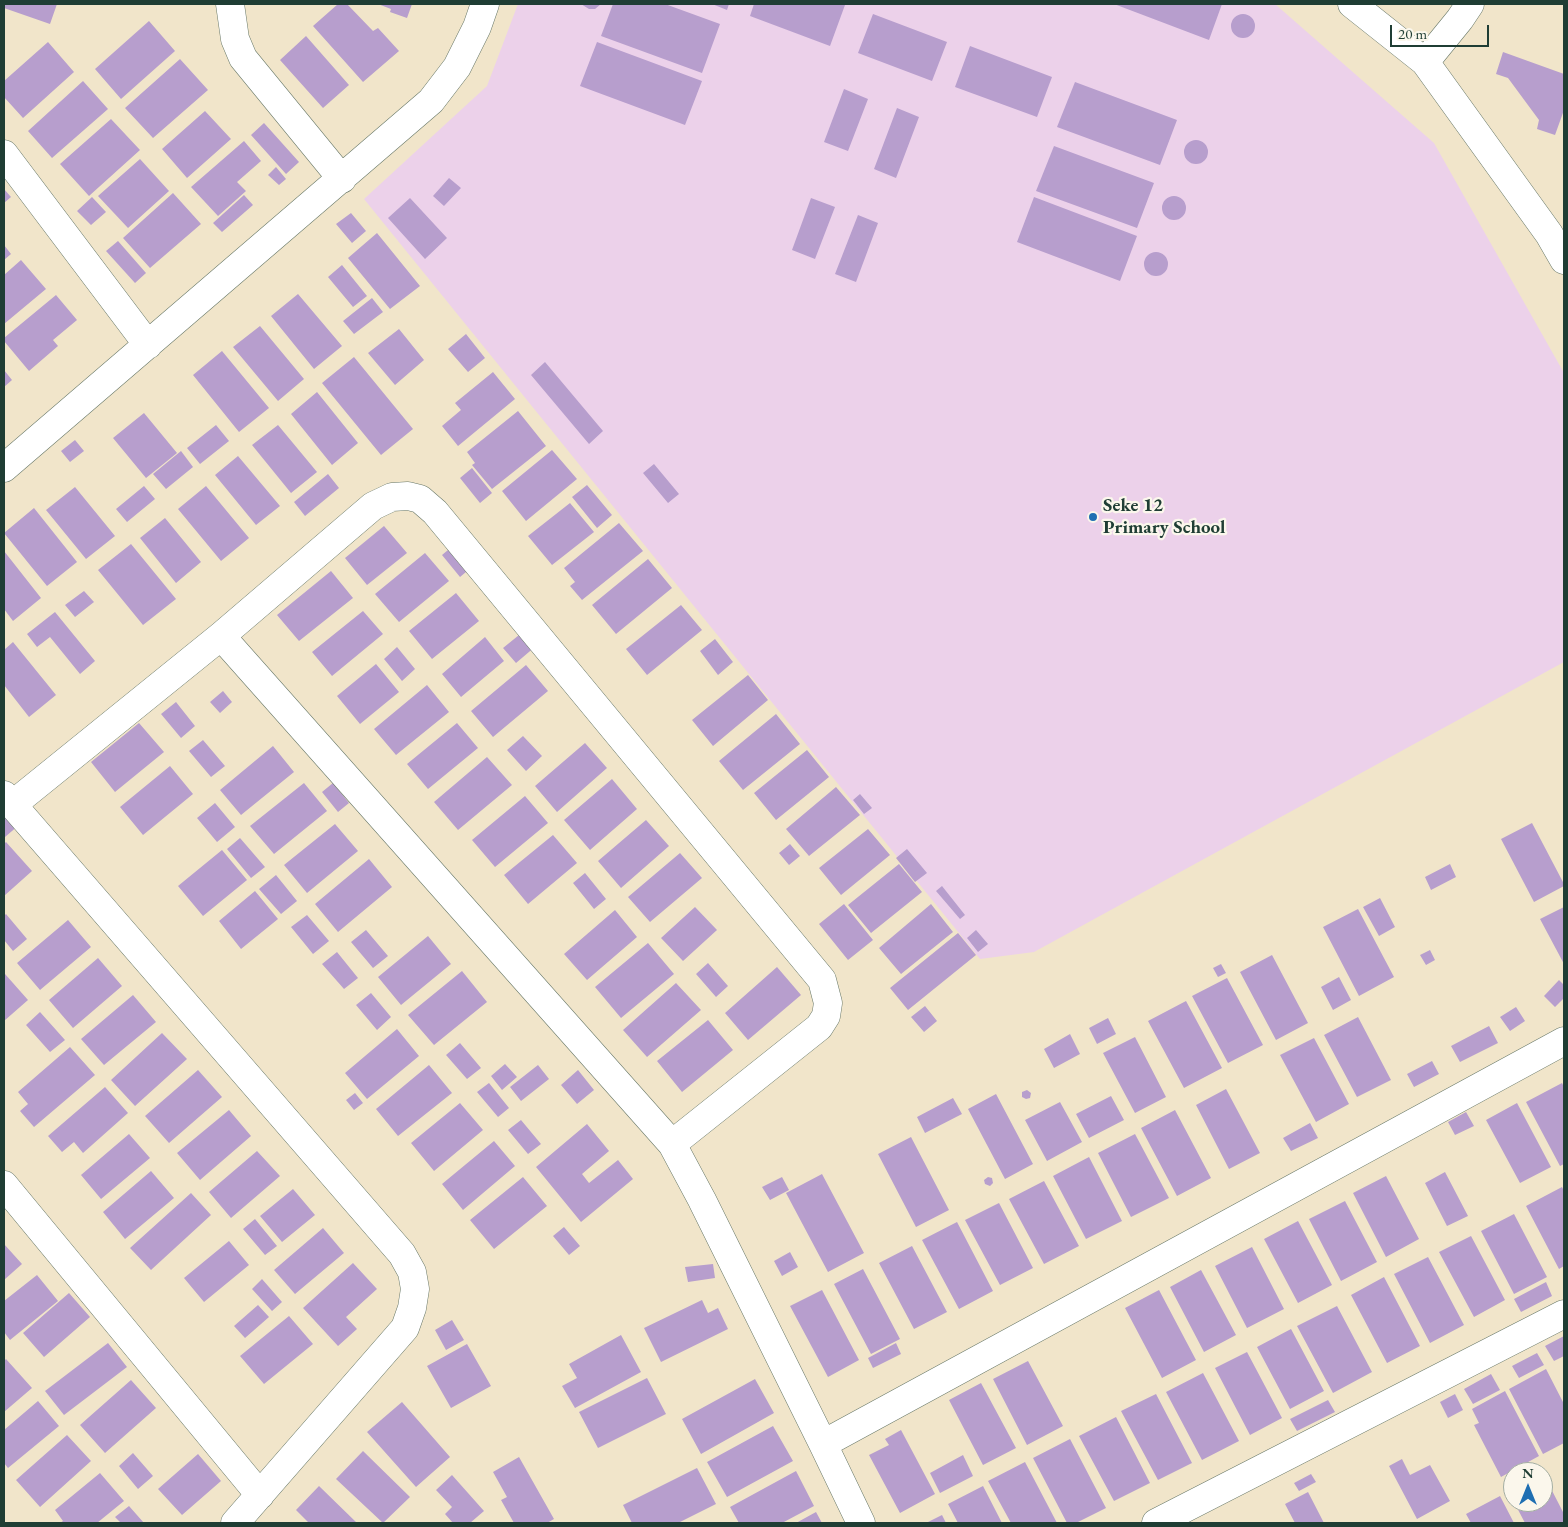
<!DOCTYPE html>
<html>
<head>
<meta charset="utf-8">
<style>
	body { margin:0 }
	#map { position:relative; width:1568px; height:1527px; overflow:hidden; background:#f1e5ca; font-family:"EB Garamond",serif }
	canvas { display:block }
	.frame { position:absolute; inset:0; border:5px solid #1f3d34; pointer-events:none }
	.north { position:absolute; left:1503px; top:1462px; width:50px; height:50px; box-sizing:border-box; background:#fbf7ec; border:1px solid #a3ada2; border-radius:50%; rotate:0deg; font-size:14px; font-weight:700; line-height:20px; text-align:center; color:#1f3d34 }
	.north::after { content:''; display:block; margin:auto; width:18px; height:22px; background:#1f6fb2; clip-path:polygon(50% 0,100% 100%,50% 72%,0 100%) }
	.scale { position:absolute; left:1390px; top:25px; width:99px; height:22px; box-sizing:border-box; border:2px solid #1f3d34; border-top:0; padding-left:6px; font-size:15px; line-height:18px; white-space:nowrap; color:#1f3d34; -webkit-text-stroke:4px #fbf7ec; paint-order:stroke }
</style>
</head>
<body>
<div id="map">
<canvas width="1568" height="1527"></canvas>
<div class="frame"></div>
<div class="north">N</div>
<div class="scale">20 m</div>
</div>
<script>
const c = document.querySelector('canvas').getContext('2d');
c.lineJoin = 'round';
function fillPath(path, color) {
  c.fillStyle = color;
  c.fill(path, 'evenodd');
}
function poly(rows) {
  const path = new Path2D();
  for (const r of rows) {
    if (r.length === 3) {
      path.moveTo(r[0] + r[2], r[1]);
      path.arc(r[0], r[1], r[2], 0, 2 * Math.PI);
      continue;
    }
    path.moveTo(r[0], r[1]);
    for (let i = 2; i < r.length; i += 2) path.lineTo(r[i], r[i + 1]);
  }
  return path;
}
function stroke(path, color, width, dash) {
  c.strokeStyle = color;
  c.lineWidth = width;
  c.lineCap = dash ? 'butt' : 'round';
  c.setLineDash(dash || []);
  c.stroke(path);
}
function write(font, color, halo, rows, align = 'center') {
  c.font = font + ' "EB Garamond",serif';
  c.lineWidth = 4.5;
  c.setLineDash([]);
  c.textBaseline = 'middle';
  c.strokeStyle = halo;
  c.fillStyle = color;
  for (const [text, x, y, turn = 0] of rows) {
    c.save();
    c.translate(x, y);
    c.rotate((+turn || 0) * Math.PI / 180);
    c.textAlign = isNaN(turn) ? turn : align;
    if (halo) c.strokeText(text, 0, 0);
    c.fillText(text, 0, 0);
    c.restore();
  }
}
fillPath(poly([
	[518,4,1275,4,1434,143,1564,373,1564,662,1034,952,980,959,364,199,487,86]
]), '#ecd1ea');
fillPath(poly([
	[4,4,57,4,50,24,4,8],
	[338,4,347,4,373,31,378,28,399,51,363,82,313,26],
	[378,4,412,4,407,18,390,12,391,9],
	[581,4,601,4,595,9,589,9],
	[613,4,665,4,720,24,702,73,601,36],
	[712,4,729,4,727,10],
	[754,4,843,4,845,5,830,46,750,16],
	[1114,4,1222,4,1209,40],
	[1243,26,12],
	[873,14,947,42,932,81,858,53],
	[149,21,175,51,121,99,95,69],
	[306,36,349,85,323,108,280,60],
	[48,42,74,72,23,118,4,97,4,81],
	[597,42,702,81,685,125,580,86],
	[970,46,1052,77,1037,117,955,87],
	[1503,52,1564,74,1564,110,1555,135,1537,129,1539,120,1508,78,1496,74],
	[180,59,208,90,153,138,125,108],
	[83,81,108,109,52,158,28,131],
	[1075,82,1177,120,1160,165,1057,127],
	[844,89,868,99,848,151,824,142],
	[897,108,919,117,896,178,874,169],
	[205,111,231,139,187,178,162,149],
	[111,119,140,150,89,196,60,164],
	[264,123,299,162,286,174,251,135],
	[1196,152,12],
	[244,141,261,161,237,182,246,191,218,216,191,187],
	[1054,146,1154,183,1137,228,1036,191],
	[140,159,169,191,128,228,98,196],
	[276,167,286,179,279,185,268,175],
	[449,178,461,188,444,206,433,196],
	[4,189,11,197,4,203],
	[173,193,201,224,150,268,123,238],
	[244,195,253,205,222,232,213,223],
	[1174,208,12],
	[92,197,106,212,91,225,77,211],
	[1034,197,1137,236,1120,281,1017,242],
	[410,198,447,238,425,259,388,218],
	[811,198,835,207,815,259,792,250],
	[351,213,366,231,352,243,336,224],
	[858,215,878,223,856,282,835,274],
	[377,233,420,286,390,309,348,258],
	[118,241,146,273,135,283,106,251],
	[4,245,11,254,4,260],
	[1156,264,12],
	[21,260,46,289,4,324,4,275],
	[342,265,367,296,353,307,328,277],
	[298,294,342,346,314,369,271,316],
	[56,295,77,320,53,340,58,346,29,371,4,341,4,338],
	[372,298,383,312,354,334,343,321],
	[260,326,304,379,278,401,233,347],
	[399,329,424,360,395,385,368,353],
	[466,334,485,358,468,372,448,349],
	[222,351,269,408,239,432,193,375],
	[354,357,413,429,381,455,322,383],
	[545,362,603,431,589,444,531,375],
	[4,370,12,380,4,387],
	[493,372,515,399,458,446,442,426,461,410,455,403],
	[317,392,358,443,332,465,291,414],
	[518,411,546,446,492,489,472,465,475,463,467,452],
	[144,413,177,453,146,478,113,438],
	[216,425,229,441,200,464,187,448],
	[278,425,317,472,291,493,252,445],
	[75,440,84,451,70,462,61,451],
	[552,450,577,479,526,521,502,491],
	[181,451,193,467,166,489,153,474],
	[238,456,280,506,256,525,215,475],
	[654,464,679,494,668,503,643,473],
	[472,468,492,493,480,503,460,478],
	[328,474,339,488,305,516,294,502],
	[587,485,612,515,597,528,572,497],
	[144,486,155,499,127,522,116,509],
	[206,486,249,538,221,561,178,509],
	[75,487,115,536,86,559,46,510],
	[570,503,594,532,552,565,528,536],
	[34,508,77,562,47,586,4,533],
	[165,518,201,562,176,583,140,538],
	[619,523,643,551,582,600,570,586,575,582,564,568],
	[384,526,407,553,367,585,345,558],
	[131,544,176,599,143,625,98,570],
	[454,545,472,567,460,577,442,555],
	[4,551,41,598,13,621,4,609],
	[425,553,449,581,399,622,375,594],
	[648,559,672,588,616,634,592,605],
	[331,571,353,598,299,641,277,615],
	[84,591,94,602,75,617,65,605],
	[456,593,479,621,432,659,409,631],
	[681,605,702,630,647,675,626,649],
	[363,611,383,634,332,676,312,652],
	[55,612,95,661,80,674,50,637,37,647,27,634],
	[524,631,536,646,516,663,503,648],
	[485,637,504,661,461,697,442,674],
	[715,639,733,662,718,675,700,651],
	[13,642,56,695,29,717,4,685,4,650],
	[397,647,415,669,402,681,384,659],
	[376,664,399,692,360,724,337,696],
	[526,665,548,691,493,737,471,711],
	[748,675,768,700,713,746,692,720],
	[427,685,449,712,396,755,374,729],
	[223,691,232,702,220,713,210,702],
	[176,702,195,726,181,738,161,714],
	[776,714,800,744,743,790,719,761],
	[139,723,164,752,115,792,91,762],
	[457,723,478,748,428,789,407,764],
	[523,736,542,756,526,771,507,750],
	[203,740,225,766,211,777,189,751],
	[585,743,607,768,557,812,535,786],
	[273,746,294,772,241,815,220,790],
	[807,750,829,777,776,820,754,793],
	[487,757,512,785,458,830,434,802],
	[170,766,193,794,143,835,120,807],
	[612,779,637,809,590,850,564,820],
	[304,783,327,811,274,854,250,826],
	[333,783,349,803,338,812,322,792],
	[836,787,860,815,809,856,786,829],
	[860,794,872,808,864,814,853,800],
	[525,796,548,823,495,867,472,840],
	[215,803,235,827,217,842,197,818],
	[4,808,19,825,5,837,4,835],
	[646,820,669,846,621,888,598,861],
	[1532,823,1564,884,1564,886,1534,902,1501,839],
	[335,824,358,851,307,893,284,865],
	[868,829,890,855,841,895,819,868],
	[553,835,577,863,528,904,504,875],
	[240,838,265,867,251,878,227,849],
	[6,842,32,871,4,896,4,844],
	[790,844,800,856,789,865,779,853],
	[907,849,927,873,915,882,896,858],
	[222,850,247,880,203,916,178,886],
	[680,853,702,878,650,922,628,897],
	[369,859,392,887,338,932,315,904],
	[899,864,922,892,871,933,848,905],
	[1450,864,1456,877,1431,890,1425,877],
	[585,873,606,899,594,909,573,883],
	[276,875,297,901,281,914,259,889],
	[942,886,965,915,960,919,936,891],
	[255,891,278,919,241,949,219,921],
	[1380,898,1395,927,1379,936,1363,907],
	[844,904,873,940,848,960,819,924],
	[931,904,953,932,901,974,879,948],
	[695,907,717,930,683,961,661,938],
	[1564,907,1564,964,1540,919],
	[1358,909,1394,977,1359,996,1323,927],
	[615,910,637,937,587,980,564,954],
	[6,914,27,939,13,951,4,940,4,916],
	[307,915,329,941,313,954,291,927],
	[68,920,91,947,40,990,17,963],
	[366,930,388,956,373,968,351,942],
	[976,930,988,944,978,952,967,938],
	[958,933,976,955,908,1010,890,988],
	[428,936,451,964,401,1005,378,977],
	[648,943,674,974,621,1018,595,987],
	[1430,950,1435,960,1426,965,1420,955],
	[337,952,358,978,344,989,322,964],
	[1272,955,1308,1023,1276,1040,1240,972],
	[98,958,122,986,73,1028,49,1000],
	[708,963,728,986,716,997,696,974],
	[1221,964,1226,973,1218,977,1213,968],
	[777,967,801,995,748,1040,725,1013],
	[462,971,487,1002,434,1045,408,1015],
	[5,974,28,1000,4,1021,4,975],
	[1339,977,1351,1000,1333,1010,1321,987],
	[1227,978,1263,1045,1228,1063,1192,996],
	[1559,980,1564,985,1564,998,1555,1007,1544,996],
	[676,983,701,1010,647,1057,623,1030],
	[371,993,391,1017,377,1030,356,1005],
	[133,995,156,1022,104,1065,81,1039],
	[1186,1001,1222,1068,1184,1088,1148,1021],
	[925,1006,937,1021,924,1032,911,1017],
	[1516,1007,1525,1021,1510,1031,1500,1017],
	[40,1012,65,1040,50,1052,26,1025],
	[1358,1017,1391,1080,1357,1097,1324,1035],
	[1108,1018,1116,1034,1097,1044,1089,1028],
	[708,1020,733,1050,682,1092,657,1061],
	[1489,1026,1498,1043,1460,1062,1451,1046],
	[397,1029,419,1056,367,1099,345,1073],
	[162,1033,187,1059,135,1106,111,1080],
	[1070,1034,1080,1054,1054,1068,1044,1049],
	[1135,1037,1166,1097,1135,1113,1103,1053],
	[1314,1038,1349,1104,1316,1122,1280,1055],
	[460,1043,481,1068,467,1079,446,1055],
	[70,1047,95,1075,34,1127,20,1111,28,1104,18,1092],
	[1432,1061,1439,1074,1414,1087,1407,1074],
	[505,1064,517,1077,502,1090,491,1076],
	[429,1065,452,1093,398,1136,376,1109],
	[538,1065,549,1079,521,1101,510,1087],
	[198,1070,222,1097,169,1143,145,1116],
	[578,1070,594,1090,577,1104,561,1085],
	[489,1083,509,1108,498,1117,477,1092],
	[1562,1083,1564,1087,1564,1164,1560,1166,1526,1102],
	[105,1087,128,1113,83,1153,74,1142,62,1152,48,1136],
	[1226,1089,1260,1153,1229,1169,1196,1105],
	[1027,1090,1031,1093,1030,1098,1026,1099,1022,1097,1022,1092],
	[355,1093,363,1103,354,1110,346,1100],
	[996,1094,1033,1164,1005,1179,968,1109],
	[1111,1096,1124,1120,1089,1138,1076,1114],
	[953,1098,962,1114,925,1133,917,1117],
	[1060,1102,1082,1142,1047,1161,1025,1120],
	[460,1103,483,1130,434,1171,411,1143],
	[1517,1103,1551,1167,1520,1183,1486,1120],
	[229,1110,251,1136,200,1180,177,1153],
	[1175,1110,1211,1178,1177,1196,1141,1128],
	[1466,1112,1474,1126,1455,1135,1448,1122],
	[521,1120,541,1144,528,1154,508,1130],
	[1310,1123,1318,1138,1291,1151,1283,1138],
	[587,1124,609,1151,582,1174,589,1183,618,1160,633,1179,581,1222,536,1167],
	[129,1134,150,1158,101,1199,81,1175],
	[1135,1134,1169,1198,1131,1217,1098,1153],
	[911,1137,949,1210,916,1227,878,1154],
	[494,1141,515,1166,463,1210,442,1184],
	[257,1151,280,1176,231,1218,209,1192],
	[1089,1157,1122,1221,1086,1239,1053,1176],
	[151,1171,174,1198,125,1239,103,1212],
	[1445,1172,1468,1216,1447,1226,1425,1183],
	[822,1174,864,1253,828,1272,786,1193],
	[1386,1176,1419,1239,1386,1257,1353,1193],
	[523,1177,547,1206,494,1249,470,1220],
	[782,1177,789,1190,770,1200,762,1187],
	[988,1177,992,1178,993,1183,990,1186,985,1184,984,1180],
	[1044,1181,1079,1246,1044,1264,1009,1199],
	[1562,1187,1564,1191,1564,1266,1559,1269,1526,1206],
	[293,1189,315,1215,282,1242,260,1216],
	[191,1193,211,1215,151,1270,130,1248],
	[1345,1201,1377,1262,1341,1281,1309,1219],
	[999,1203,1033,1268,1000,1285,965,1220],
	[1514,1214,1547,1277,1514,1294,1481,1231],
	[255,1219,277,1246,265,1255,243,1229],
	[1298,1221,1332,1285,1298,1303,1264,1239],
	[957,1222,993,1291,959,1309,922,1240],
	[564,1227,580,1246,569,1255,553,1236],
	[323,1228,344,1253,295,1294,274,1270],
	[1471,1236,1505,1300,1474,1317,1439,1252],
	[229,1241,249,1265,204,1302,184,1278],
	[4,1244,22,1264,4,1280],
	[912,1246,947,1312,914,1329,879,1263],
	[1252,1247,1284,1309,1247,1328,1215,1266],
	[790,1252,798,1267,782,1276,774,1261],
	[1428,1257,1464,1325,1430,1343,1394,1274],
	[353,1263,377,1289,346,1317,357,1329,338,1346,303,1308],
	[713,1264,715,1278,688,1282,685,1267],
	[863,1269,900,1339,871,1354,834,1284],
	[1201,1270,1236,1335,1204,1352,1170,1287],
	[37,1275,58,1301,10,1340,4,1332,4,1301],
	[1384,1277,1420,1346,1387,1363,1351,1295],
	[262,1279,282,1302,272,1311,252,1289],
	[1546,1282,1552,1296,1521,1312,1514,1299],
	[822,1290,859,1360,828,1377,790,1306],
	[1159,1290,1196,1360,1162,1378,1125,1308],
	[69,1293,90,1317,44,1357,23,1333],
	[702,1300,708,1313,718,1308,728,1329,661,1362,644,1328],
	[258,1305,269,1317,245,1338,234,1326],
	[1337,1306,1372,1372,1333,1393,1297,1326],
	[289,1316,313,1344,264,1384,240,1356],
	[452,1320,464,1340,446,1350,435,1330],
	[1291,1329,1324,1391,1290,1409,1257,1347],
	[621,1335,641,1372,575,1408,562,1386,577,1378,569,1364],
	[1564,1336,1564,1356,1554,1361,1545,1346],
	[108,1343,127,1367,64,1415,45,1391],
	[896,1343,901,1354,873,1368,868,1358],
	[467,1344,491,1386,451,1408,427,1366],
	[1247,1352,1282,1418,1250,1435,1215,1368],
	[1537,1353,1544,1365,1519,1378,1512,1366],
	[6,1359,32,1388,4,1412,4,1361],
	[1028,1361,1063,1426,1027,1445,993,1379],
	[1546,1369,1564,1404,1564,1443,1543,1454,1509,1389],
	[1203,1373,1239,1441,1202,1460,1166,1392],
	[1491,1374,1500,1390,1473,1404,1464,1389],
	[647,1378,666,1414,598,1448,579,1412],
	[755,1379,774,1413,701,1454,682,1419],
	[131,1380,156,1408,105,1453,80,1425],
	[981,1383,1016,1448,983,1465,949,1400],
	[1505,1391,1539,1456,1501,1477,1474,1425,1479,1423,1472,1409],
	[1156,1394,1192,1463,1158,1480,1121,1411],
	[1455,1394,1463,1410,1448,1418,1440,1402],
	[1328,1400,1335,1412,1297,1431,1290,1419],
	[38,1401,59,1426,8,1468,4,1463,4,1430],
	[402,1402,450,1457,416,1487,367,1432],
	[1116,1417,1150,1483,1114,1501,1079,1436],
	[773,1426,793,1461,727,1497,707,1462],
	[901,1430,935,1494,900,1513,869,1455,889,1445,885,1439],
	[67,1435,91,1461,40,1507,16,1480],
	[1070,1439,1106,1508,1076,1523,1067,1523,1033,1458],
	[363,1451,410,1497,383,1523,336,1479],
	[133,1453,153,1476,138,1489,119,1466],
	[198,1454,221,1481,182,1515,158,1489],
	[963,1455,973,1476,940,1493,930,1473],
	[519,1457,554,1519,547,1523,514,1523,501,1500,507,1497,493,1472],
	[1402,1459,1410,1475,1430,1465,1450,1501,1417,1519,1389,1466],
	[1025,1462,1057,1523,1011,1523,988,1481],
	[697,1468,716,1504,678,1523,632,1523,623,1505],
	[796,1471,814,1506,782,1523,739,1523,730,1507],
	[100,1473,124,1501,97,1523,60,1523,63,1521,55,1510],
	[1311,1474,1316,1482,1299,1491,1294,1483],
	[452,1475,484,1511,470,1523,453,1523,445,1514,452,1507,436,1490],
	[1543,1477,1545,1477,1564,1514,1564,1523,1525,1523,1514,1502,1543,1502],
	[319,1486,357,1523,309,1523,296,1510],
	[983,1486,1002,1523,958,1523,948,1504],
	[1308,1492,1324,1523,1295,1523,1285,1504],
	[1500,1496,1514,1523,1471,1523,1466,1514],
	[129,1506,144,1523,121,1523,115,1517],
	[816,1512,822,1523,796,1523],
	[942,1515,946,1523,926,1523]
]), '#b79ecd');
const minor = poly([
	[230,4,235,39,243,58,342,179],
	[1352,4,1425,62,1549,234,1564,260],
	[1425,62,1460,19,1470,4],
	[4,154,148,345],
	[4,468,431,101,457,67,477,27,485,4],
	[221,636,672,1144,702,1200,823,1444,861,1523],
	[4,795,402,1254,412,1272,415,1289,412,1308,405,1328,235,1523],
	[12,805,221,636,373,506,392,497,408,496,420,499,435,512,822,980,828,1003,826,1016,819,1027,672,1144],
	[4,1185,260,1495],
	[823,1444,1564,1041],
	[1156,1523,1564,1314]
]);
stroke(minor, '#687868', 29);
stroke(minor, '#fff', 28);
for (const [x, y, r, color] of [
	[1093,517,5,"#1f6fb2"]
]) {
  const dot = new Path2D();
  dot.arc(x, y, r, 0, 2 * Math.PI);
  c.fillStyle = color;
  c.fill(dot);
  stroke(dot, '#fbf7ec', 2);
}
write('bold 19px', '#1f3d34', '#fbf7ec', [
	["Seke 12",1103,506],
	["Primary School",1103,528]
], 'left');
</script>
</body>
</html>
